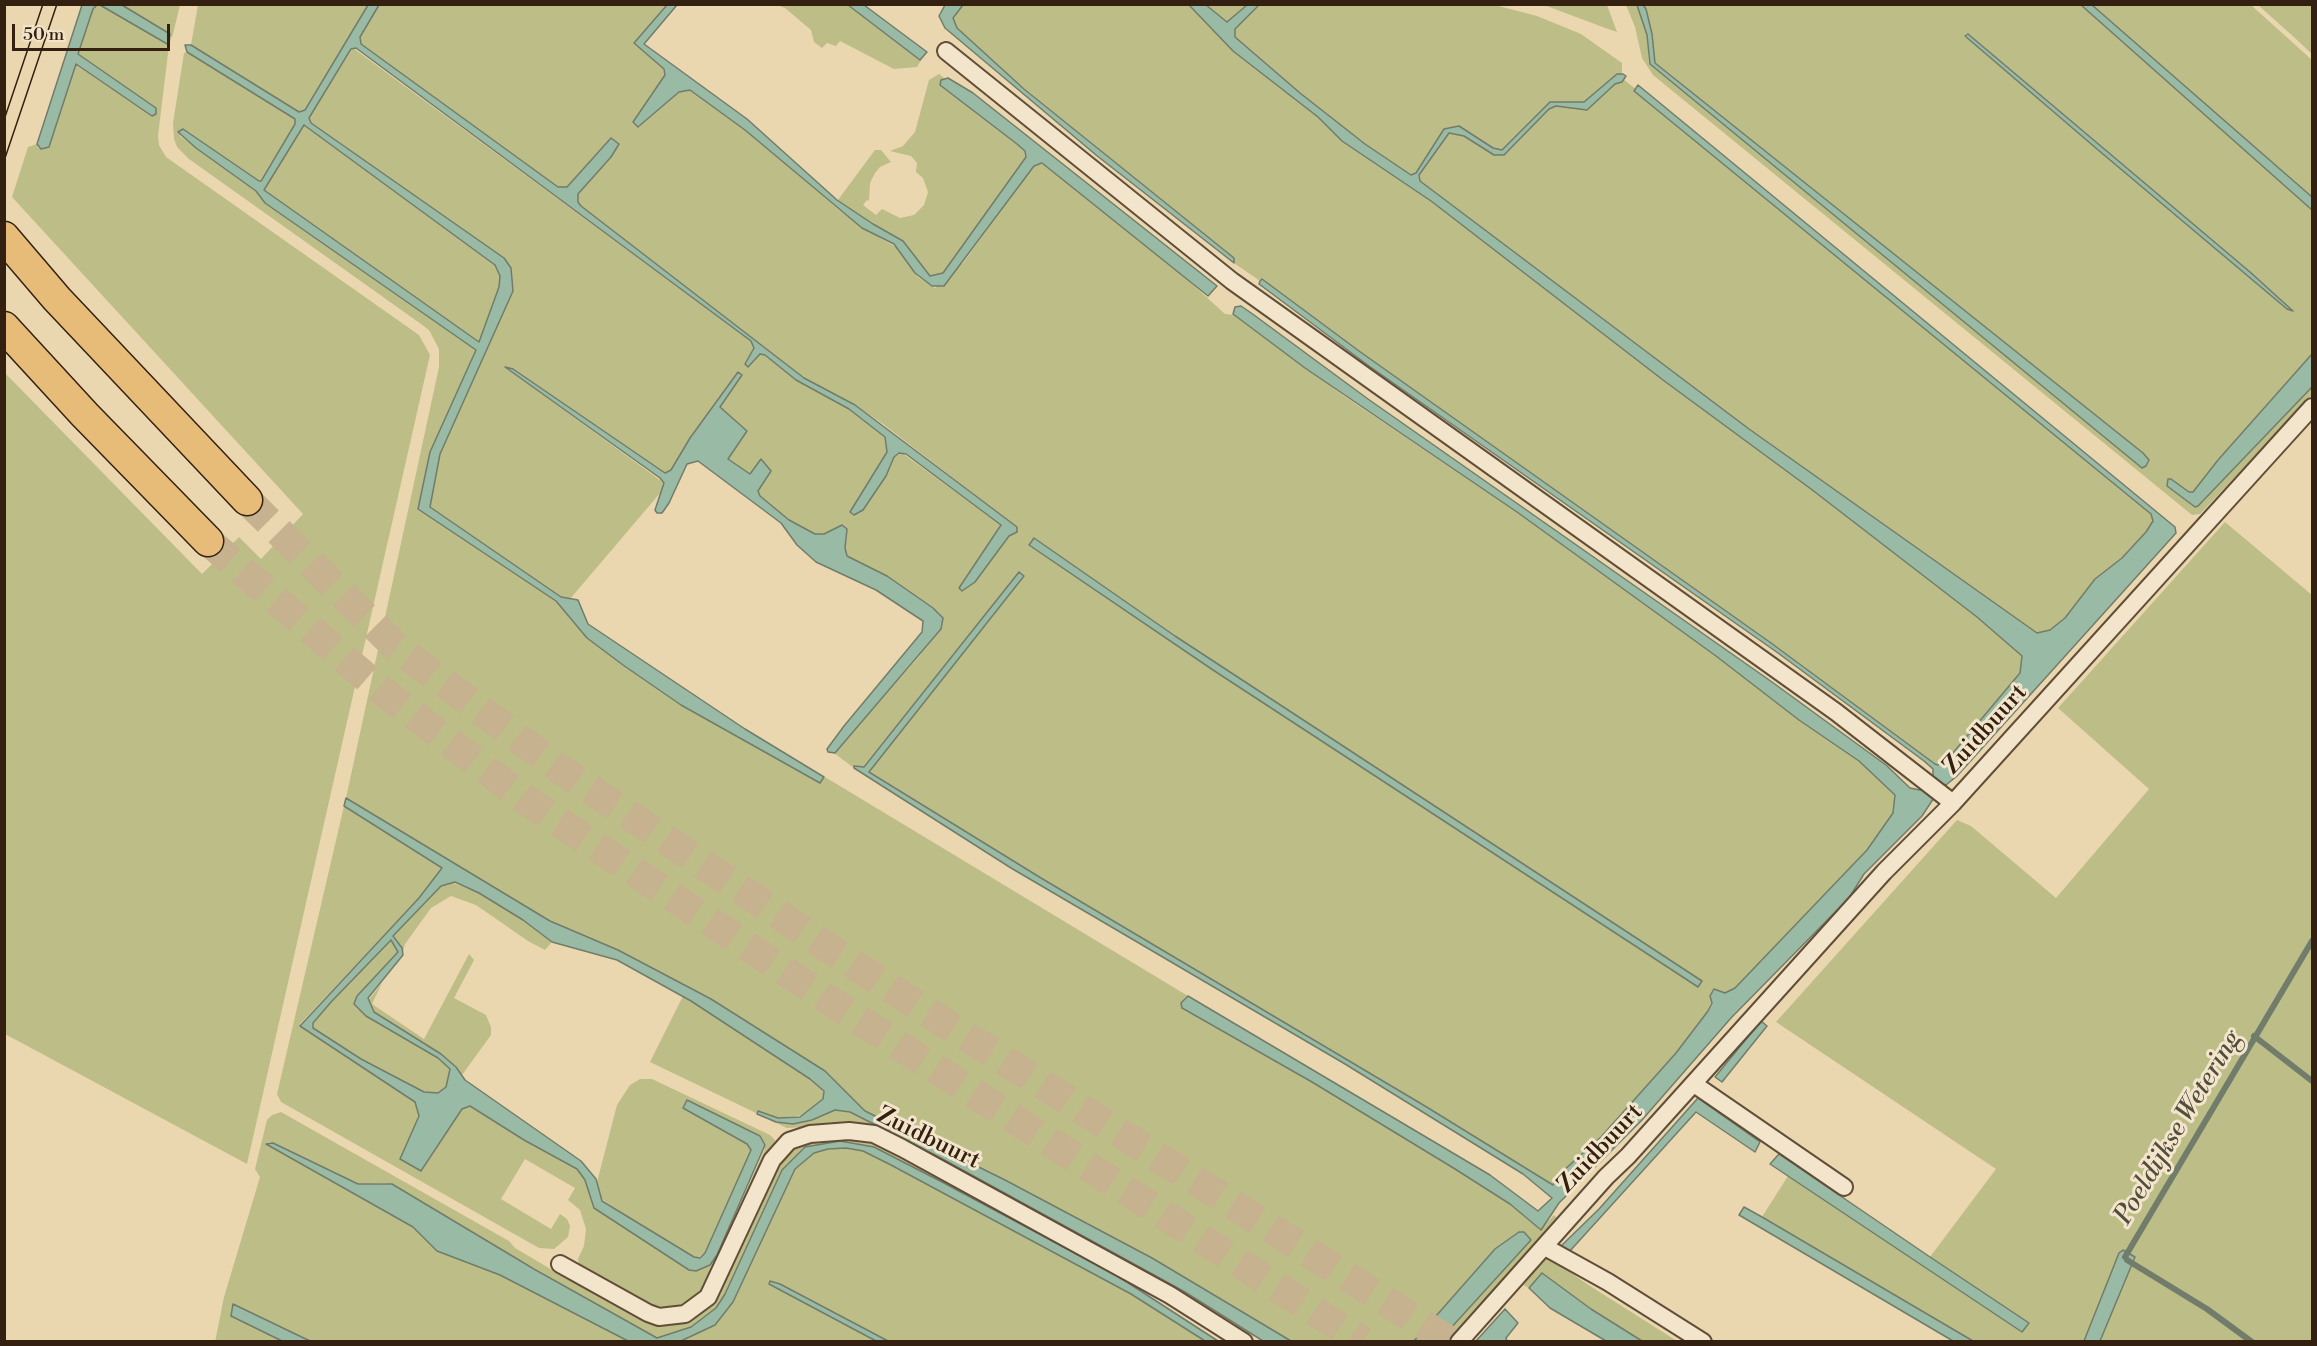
<!DOCTYPE html>
<html>
<head>
<meta charset="utf-8">
<style>
	body { margin:0 }
	#map { position:relative; width:2317px; height:1346px; overflow:hidden; background:#ebd7af; font-family:"Libre Bodoni",serif }
	canvas { display:block }
	.frame { position:absolute; inset:0; border:6px solid #342011; pointer-events:none }
	.scale { position:absolute; left:12px; top:24px; width:158px; height:27px; box-sizing:border-box; border:3px solid #342011; border-top:0; padding-left:8px; font-size:18px; line-height:21px; white-space:nowrap; color:#342011; -webkit-text-stroke:4px #f2e5cb; paint-order:stroke }
</style>
</head>
<body>
<div id="map">
<canvas width="2317" height="1346"></canvas>
<div class="frame"></div>
<div class="scale">50 m</div>
</div>
<script>
const c = document.querySelector('canvas').getContext('2d');
c.lineJoin = 'round';
function fillPath(path, color) {
  c.fillStyle = color;
  c.fill(path, 'evenodd');
}
function poly(rows) {
  const path = new Path2D();
  for (const r of rows) {
    path.moveTo(r[0], r[1]);
    for (let i = 2; i < r.length; i += 2) path.lineTo(r[i], r[i + 1]);
  }
  return path;
}
function stroke(path, color, width, dash) {
  c.strokeStyle = color;
  c.lineWidth = width;
  c.lineCap = dash ? 'butt' : 'round';
  c.setLineDash(dash || []);
  c.stroke(path);
}
function write(font, color, halo, rows, align = 'center') {
  c.font = font + ' "Libre Bodoni",serif';
  c.lineWidth = 6;
  c.setLineDash([]);
  c.textBaseline = 'middle';
  c.strokeStyle = halo;
  c.fillStyle = color;
  for (const [text, x, y, turn = 0] of rows) {
    c.save();
    c.translate(x, y);
    c.rotate((+turn || 0) * Math.PI / 180);
    c.textAlign = isNaN(turn) ? turn : align;
    if (halo) c.strokeText(text, 0, 0);
    c.fillText(text, 0, 0);
    c.restore();
  }
}
fillPath(poly([
	[1423,4,1491,4,1537,16,1581,34,1622,63,1622,78,2162,516,2122,558,2093,581,2065,618,2050,630,2037,633,1827,486,1812,489,1977,617,2022,656,2020,673,1942,764,1934,764,1771,643,1359,351,1263,280,1260,281,1234,263,1234,258,998,67,955,27,953,18,963,5,1193,5,1227,32,1254,5],
	[97,5,100,5,169,45,158,136,159,145,166,157,419,335,430,355,247,1164,5,1034,4,372,202,574,239,537,261,559,303,514,12,197,28,147,37,144,38,148,49,147,75,64,152,116,156,114,156,108,78,54,93,8],
	[122,5,180,5,172,38,170,34],
	[198,5,368,5,304,110,299,112,191,45],
	[379,5,667,5,634,43,664,69,665,75,633,122,639,127,679,92,690,89,745,130,839,210,871,234,835,204,875,150,881,150,891,162,880,167,875,173,870,183,869,201,867,200,863,205,876,215,882,209,900,218,914,215,924,205,928,192,923,178,916,172,917,163,911,156,890,151,903,146,915,132,929,80,939,74,944,78,940,83,958,83,1041,149,940,282,921,273,906,246,878,237,898,248,918,277,935,288,963,263,1034,166,1039,164,1048,165,1170,264,1225,314,1235,315,1344,396,1517,512,1716,656,1799,720,1859,761,1895,795,1893,813,1867,850,1735,988,1725,993,1715,990,1708,1011,1676,1053,1601,1137,1564,1170,1553,1186,1425,1106,1041,878,869,771,1024,577,1019,572,863,767,854,768,834,753,917,659,941,629,943,621,940,614,887,576,847,556,845,548,847,534,842,525,823,534,815,534,789,520,760,496,758,491,771,471,761,459,750,474,728,459,747,431,720,407,738,372,690,438,671,470,665,473,505,367,664,483,661,492,570,599,561,597,430,507,440,454,513,291,511,268,311,123,309,118,353,48,751,341,754,348,745,364,748,367,760,354,765,355,796,380,849,409,885,437,887,452,850,512,854,515,863,510,894,457,902,453,1001,525,959,588,1009,536,1017,532,1017,527,883,424,855,405,804,378,581,206,578,202,578,194,611,157,619,144,611,139,567,187,558,187,361,44,360,37],
	[1034,538,1175,636,1702,982,1697,987,1213,670,1029,544],
	[777,5,856,5,923,57,917,67,894,69,840,41,836,46,827,43,822,48,814,42,811,30,785,8],
	[1206,5,1247,5,1228,22],
	[1544,5,1607,5,1617,32,1608,29],
	[1626,5,1637,5,1642,15,1647,35,1649,63,1654,46,1640,5,2251,5,2312,60,2312,354,2218,460,2193,492,2189,492,2171,479,2167,486,2195,507,2198,506,2312,387,2312,395,2200,514,2192,515,1653,75,1642,58,1635,27],
	[2258,5,2312,5,2312,54,2296,39],
	[187,52,295,119,295,123,259,182,183,129,180,136,256,191,265,203,476,350,430,452,419,509,556,601,623,665,681,705,820,783,825,777,1188,996,1184,999,1182,1009,1312,1082,1455,1169,1510,1204,1540,1230,1554,1215,1559,1220,1450,1341,1439,1341,1531,1240,1524,1232,1519,1232,1495,1249,1414,1341,1291,1341,1152,1258,1005,1180,865,1111,825,1071,711,999,618,950,550,921,346,798,439,367,439,349,429,330,421,324,189,159,177,147,174,139,173,123,184,53],
	[304,125,495,265,500,276,499,287,479,342,264,190],
	[2225,522,2312,595,2312,1341,2100,1341,2135,1258,2123,1250,2119,1253,2084,1341,1973,1341,1762,1217,1788,1176,2021,1331,2029,1324,1930,1257,1996,1169,1776,1022,1957,820,1971,826,2056,898,2149,789,2058,708],
	[344,806,442,869,419,898,300,1024,415,1102,419,1109,417,1122,422,1171,462,1109,469,1106,524,1140,577,1169,585,1180,594,1208,689,1270,717,1255,765,1149,687,1101,683,1108,748,1144,751,1150,705,1253,697,1258,670,1244,600,1198,597,1182,617,1105,630,1085,640,1079,652,1079,770,1135,775,1140,774,1148,709,1285,684,1308,657,1310,579,1265,578,1259,584,1246,586,1229,580,1210,568,1200,575,1188,525,1159,501,1199,551,1229,560,1214,567,1219,570,1226,568,1237,554,1249,539,1248,281,1102,277,1094],
	[451,882,479,893,523,920,552,942,545,950,528,941,476,905,451,896,431,908,405,944,403,952,392,936,441,886],
	[391,940,398,952,357,996,356,1007,438,1058,451,1069,446,1087,438,1093,424,1092,361,1059,313,1028,313,1023,332,1001],
	[469,954,474,960,454,998,486,1015,491,1027,491,1035,462,1075,441,1054,374,1012,367,1002,401,959,382,983,372,1004,424,1039],
	[683,996,810,1079,823,1088,823,1099,804,1115,778,1118,759,1111,756,1113,650,1062],
	[844,1110,899,1136,843,1125,787,1128,772,1121,804,1122,831,1111],
	[281,1112,509,1241,515,1248,559,1274,565,1274,650,1321,714,1300,774,1169,788,1153,802,1144,838,1136,873,1140,1137,1281,1136,1289,1116,1275,874,1147,840,1141,802,1149,782,1170,725,1295,716,1308,691,1327,657,1338,385,1183,358,1184,268,1142,267,1144,414,1227,437,1251,500,1275,628,1341,310,1341,233,1304,232,1316,282,1341,215,1342,224,1297,260,1177,255,1169,267,1120,272,1115],
	[846,1148,863,1151,891,1165,1131,1294,1205,1341,888,1341,780,1284,769,1284,876,1341,681,1342,715,1325,733,1302,795,1169,814,1153,828,1149],
	[1547,1256,1587,1284,1677,1341,1642,1341,1591,1309,1542,1273,1529,1288,1523,1285]
]), '#bdbd87');
const water = poly([
	[82,5,122,5,170,34,169,45,100,5,97,5,93,9,78,54,156,108,156,114,152,116,76,64,49,147,41,149,37,144,82,5],
	[368,5,379,5,360,37,361,44,558,187,567,187,611,138,619,144,611,157,578,194,578,202,581,206,804,378,855,405,1017,527,1017,532,1009,536,975,582,962,591,959,588,1001,525,906,454,899,453,894,457,886,476,863,510,854,515,850,512,887,452,885,437,849,409,796,380,765,355,760,354,748,367,745,364,754,348,751,341,356,48,351,49,309,118,311,123,504,258,511,268,513,291,440,454,430,507,561,597,578,600,588,624,745,729,824,777,820,783,681,705,623,665,587,638,556,601,418,509,430,452,476,350,265,203,256,191,196,148,178,132,183,129,259,181,261,181,295,124,295,119,187,52,185,45,191,45,299,112,305,110,368,5],
	[304,125,495,265,500,276,499,287,479,342,264,190,304,125],
	[667,5,677,5,644,44,747,119,837,200,873,224,903,241,930,276,943,273,1026,157,1025,151,1017,144,940,85,941,80,948,78,973,93,1217,286,1208,296,1042,163,1034,166,944,286,932,286,915,273,894,244,862,228,745,130,690,90,679,92,638,127,633,122,665,75,664,69,634,43,667,5],
	[848,5,864,5,927,52,920,60,848,5],
	[945,5,963,5,953,18,957,28,1024,89,1234,258,1234,263,1096,155,945,28,939,16,945,5],
	[1189,5,1206,5,1227,22,1247,5,1259,5,1235,29,1235,37,1300,93,1365,144,1411,175,1416,173,1444,129,1459,126,1493,148,1502,150,1550,102,1584,102,1617,74,1623,74,1626,76,1622,82,1615,84,1587,110,1556,106,1549,109,1504,155,1494,155,1464,136,1449,133,1419,175,1420,181,1749,429,2037,633,2050,630,2065,618,2095,579,2122,558,2146,532,2153,521,2151,514,1634,91,1638,85,2175,527,2176,533,1957,776,1946,785,1943,784,1922,816,1864,874,1849,898,1731,1018,1642,1120,1559,1203,1541,1230,1510,1204,1455,1169,1312,1082,1182,1008,1181,1003,1188,996,1490,1175,1538,1211,1552,1198,1523,1174,1345,1064,1011,868,854,768,854,766,864,767,1019,572,1024,576,869,772,1041,878,1425,1106,1553,1185,1564,1170,1601,1137,1676,1053,1708,1011,1712,1003,1710,996,1714,989,1725,993,1735,988,1867,850,1893,813,1895,795,1859,761,1799,720,1716,656,1517,512,1305,368,1233,314,1235,307,1241,306,1254,315,1368,399,1772,682,1886,765,1910,788,1920,790,1933,776,1933,769,1924,761,1778,653,1369,366,1259,284,1260,281,1262,279,1359,351,1771,643,1935,764,1938,765,1946,761,2020,673,2022,656,1977,617,1811,489,1663,380,1431,201,1342,141,1318,117,1233,51,1189,5],
	[1637,5,1643,5,1646,9,1652,34,1655,63,2143,453,2149,460,2146,466,2142,468,1650,64,1647,35,1637,5],
	[2081,5,2092,5,2312,197,2312,210,2081,5],
	[1968,34,2250,272,2293,311,2287,309,2097,149,1965,36,1968,34],
	[2312,354,2312,387,2198,506,2195,507,2167,486,2168,479,2171,479,2189,492,2193,492,2218,460,2312,354],
	[505,367,513,369,665,473,671,470,690,438,738,372,742,375,720,407,747,431,728,459,750,474,761,459,771,471,758,491,760,496,789,520,815,534,824,534,842,525,847,529,845,548,847,556,887,576,933,608,943,618,941,629,835,753,828,752,827,749,844,726,922,632,923,621,876,590,816,562,797,545,781,523,698,461,687,464,669,503,662,513,657,513,655,510,664,483,660,478,505,367],
	[1034,538,1175,636,1702,981,1698,987,1213,670,1029,545,1034,538],
	[346,798,550,921,618,950,711,999,825,1071,865,1111,1005,1180,1152,1258,1291,1341,1263,1341,1185,1292,937,1156,850,1112,835,1110,812,1120,793,1124,776,1122,757,1114,758,1111,778,1118,800,1117,823,1099,824,1091,810,1079,691,1001,617,960,552,942,523,920,479,893,455,882,441,886,393,936,402,948,403,955,368,998,374,1012,441,1054,456,1067,465,1080,581,1161,596,1179,602,1201,694,1257,700,1258,705,1253,751,1150,747,1144,683,1108,687,1100,760,1136,765,1145,717,1255,710,1265,696,1271,689,1270,594,1208,585,1180,577,1169,524,1140,470,1106,462,1109,421,1171,400,1159,419,1116,415,1102,300,1026,419,898,442,868,344,806,346,798],
	[391,940,398,952,357,996,354,1004,366,1016,438,1058,450,1069,446,1087,438,1093,424,1092,361,1059,313,1028,313,1023,332,1001,391,940],
	[1761,1021,1767,1026,1722,1082,1715,1077,1761,1021],
	[1698,1098,1760,1142,1755,1152,1696,1112,1569,1252,1561,1246,1599,1209,1698,1098],
	[840,1141,874,1147,942,1182,1116,1275,1218,1341,1205,1341,1131,1294,891,1165,863,1151,846,1148,828,1149,814,1153,795,1169,733,1302,715,1325,681,1341,628,1341,500,1275,437,1251,413,1227,266,1144,273,1143,358,1184,392,1184,534,1269,657,1338,691,1327,716,1308,725,1294,782,1170,805,1147,840,1141],
	[1779,1154,1930,1257,2029,1323,2022,1332,1770,1164,1779,1154],
	[1744,1207,1762,1217,1973,1341,1953,1341,1739,1215,1744,1207],
	[1519,1232,1524,1232,1531,1240,1439,1341,1414,1341,1495,1249,1519,1232],
	[2123,1250,2135,1257,2100,1341,2084,1341,2119,1253,2123,1250],
	[1542,1273,1591,1309,1642,1341,1606,1341,1550,1308,1529,1288,1542,1273],
	[770,1281,780,1284,888,1341,876,1341,769,1284,770,1281],
	[233,1304,310,1341,282,1341,231,1316,233,1304],
	[1505,1309,1518,1323,1506,1338,1507,1341,1476,1341,1505,1309]
]);
fillPath(water, '#99baa5');
stroke(water, '#717c6a', 1.5);
stroke(poly([
	[2254,1036,2312,1081],
	[2125,1257,2312,941],
	[2127,1260,2207,1309,2252,1342]
]), '#717c6a', 6);
stroke(poly([
	[247,500,396,647,557,767,885,985,1451,1342],
	[208,541,382,691,526,800,853,1016,1363,1342]
]), '#c6b28f', 30, [30, 15]);
const minor = poly([
	[946,51,1232,281,1836,712,1953,803],
	[1694,1084,1844,1187],
	[1545,1247,1608,1282,1703,1342],
	[560,1264,648,1313,659,1317,685,1314,708,1297,772,1160,789,1141,810,1134,849,1131,874,1134,902,1148,1170,1295,1244,1342],
	[1459,1342,1606,1177,1628,1156,1884,872,1953,803,2312,407]
]);
const motorway = poly([
	[4,237,57,299,247,500],
	[4,327,85,415,208,541]
]);
stroke(minor, '#624e38', 20);
stroke(motorway, '#342011', 33);
stroke(minor, '#f2e5cb', 16);
stroke(motorway, '#e6bc78', 30);
stroke(poly([
	[4,120,43,4],
	[4,161,57,4]
]), '#342011', 1.5);
write('24px', '#342011', '#f2e5cb', [
	["Zuidbuurt",1986,730,-48],
	["Zuidbuurt",928,1139,26],
	["Zuidbuurt",1601,1149,-47]
]);
write('italic 26px', '#524e3d', '#f2e5cb', [
	["Poeldijkse Wetering",2179,1128,-59]
]);
</script>
</body>
</html>
